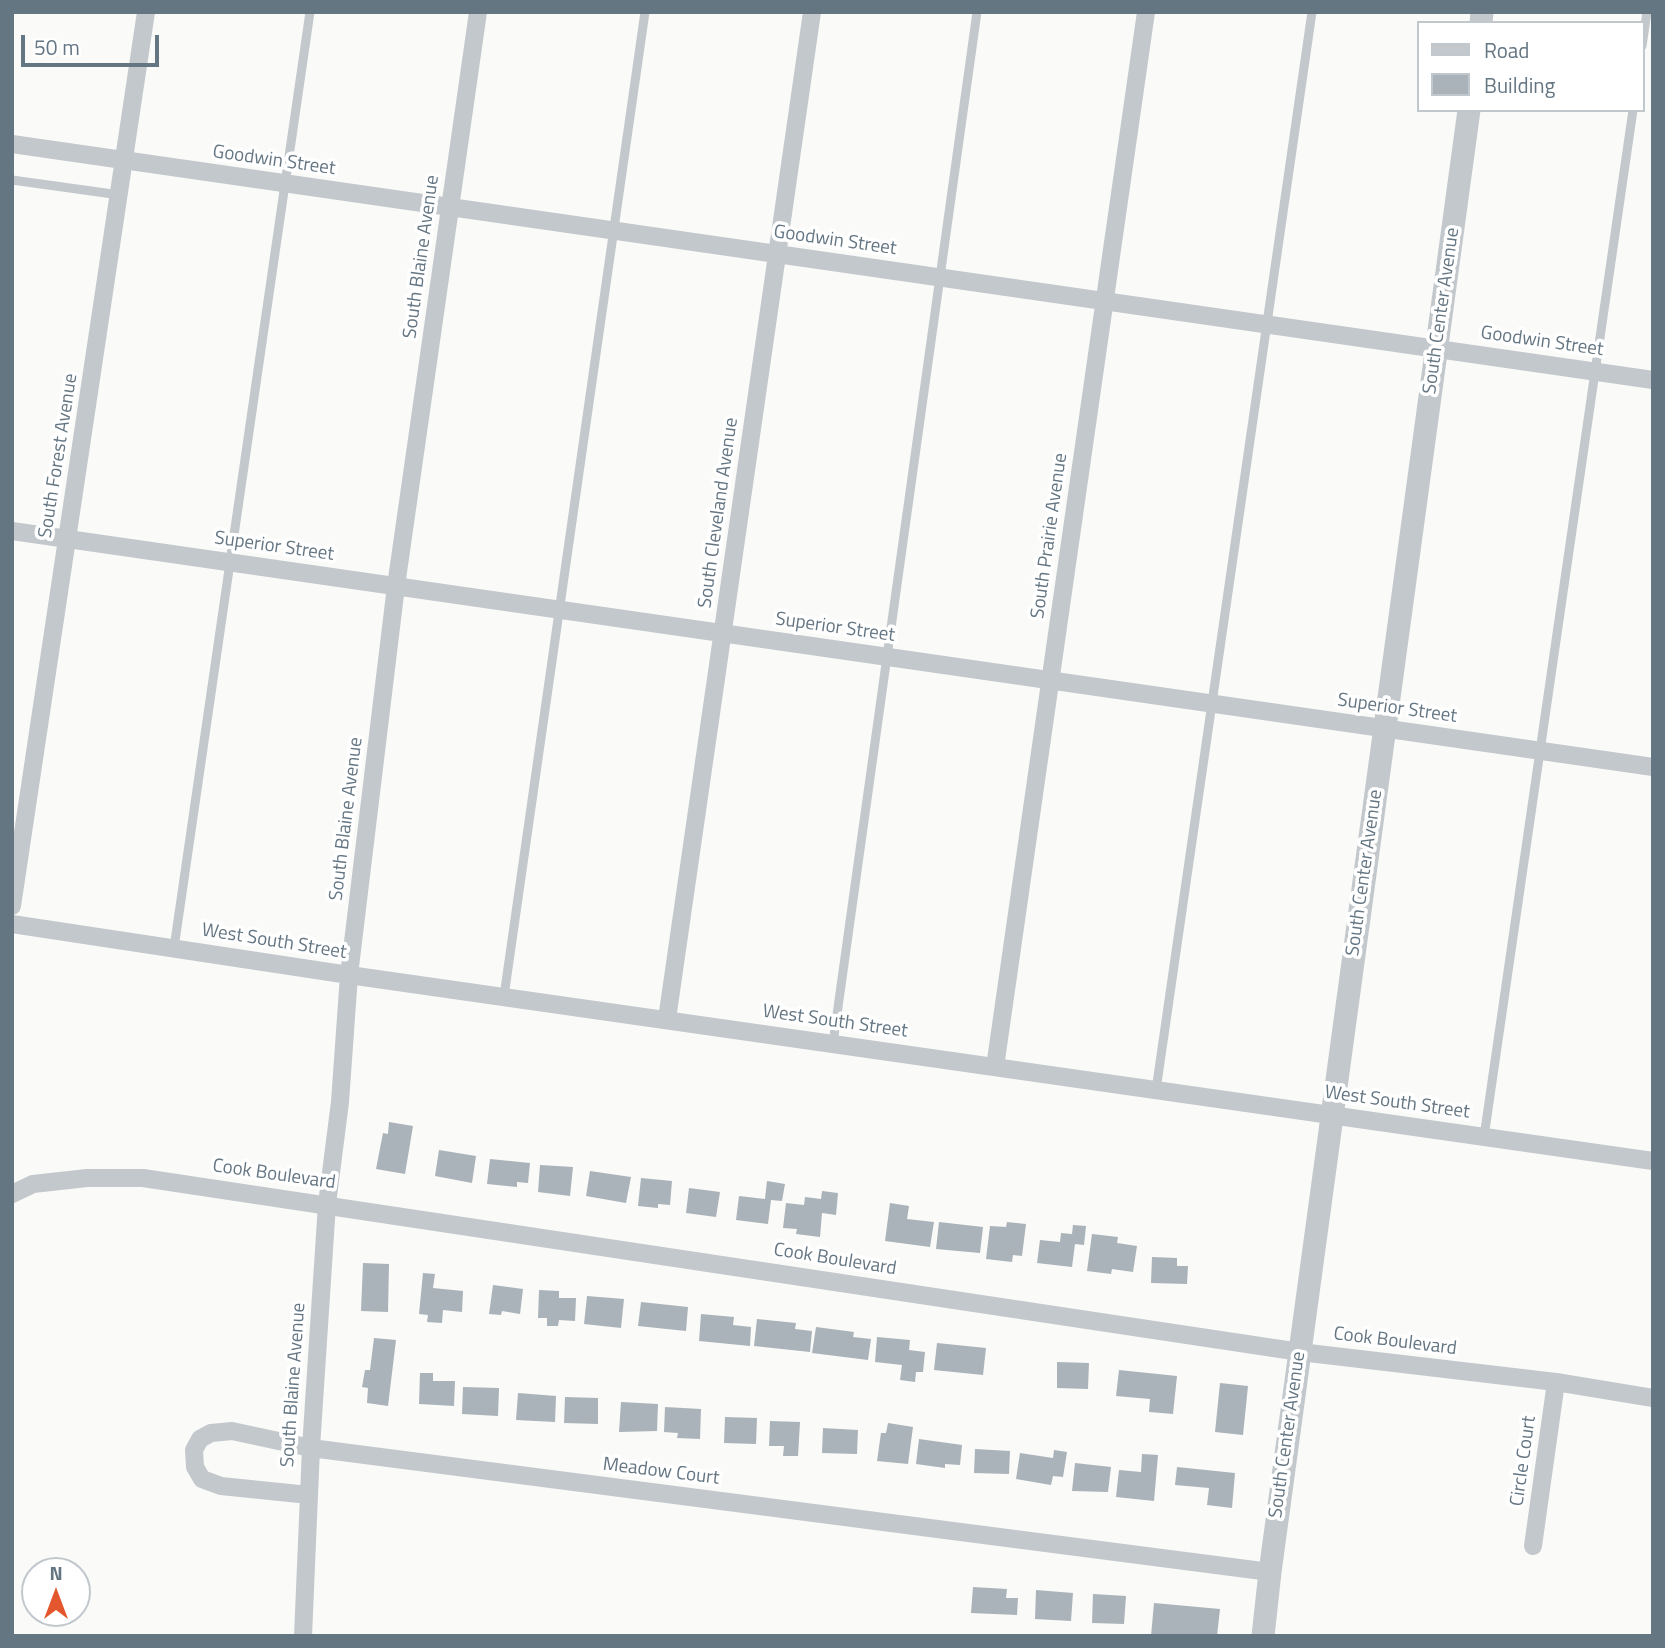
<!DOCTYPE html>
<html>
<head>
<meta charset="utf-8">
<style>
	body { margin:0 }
	#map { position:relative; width:1665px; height:1648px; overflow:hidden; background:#fafaf8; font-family:"Titillium Web",sans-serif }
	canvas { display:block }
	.frame { position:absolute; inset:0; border:14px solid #657683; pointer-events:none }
	.legend { position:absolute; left:1417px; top:21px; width:228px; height:91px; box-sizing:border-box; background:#fff; border:2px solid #c1c8cd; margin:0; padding:9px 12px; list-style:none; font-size:21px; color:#657683 }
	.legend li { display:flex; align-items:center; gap:14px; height:35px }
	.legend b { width:35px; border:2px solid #c1c8cd }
	.north { position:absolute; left:21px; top:1557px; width:70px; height:70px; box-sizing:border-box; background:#fff; border:2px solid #c1c8cd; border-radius:50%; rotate:0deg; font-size:19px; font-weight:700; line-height:28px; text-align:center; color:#657683 }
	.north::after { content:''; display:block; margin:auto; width:24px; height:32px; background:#e4572e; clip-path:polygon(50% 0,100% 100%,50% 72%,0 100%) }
	.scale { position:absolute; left:21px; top:35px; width:138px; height:32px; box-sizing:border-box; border:4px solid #657683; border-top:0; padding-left:9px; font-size:21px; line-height:24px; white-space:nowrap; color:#657683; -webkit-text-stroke:5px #fff; paint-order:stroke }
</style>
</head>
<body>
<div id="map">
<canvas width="1665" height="1648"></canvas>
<div class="frame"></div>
<ul class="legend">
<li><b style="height:9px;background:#c3c8cc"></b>Road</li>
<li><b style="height:19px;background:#aab3b9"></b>Building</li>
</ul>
<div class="north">N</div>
<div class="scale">50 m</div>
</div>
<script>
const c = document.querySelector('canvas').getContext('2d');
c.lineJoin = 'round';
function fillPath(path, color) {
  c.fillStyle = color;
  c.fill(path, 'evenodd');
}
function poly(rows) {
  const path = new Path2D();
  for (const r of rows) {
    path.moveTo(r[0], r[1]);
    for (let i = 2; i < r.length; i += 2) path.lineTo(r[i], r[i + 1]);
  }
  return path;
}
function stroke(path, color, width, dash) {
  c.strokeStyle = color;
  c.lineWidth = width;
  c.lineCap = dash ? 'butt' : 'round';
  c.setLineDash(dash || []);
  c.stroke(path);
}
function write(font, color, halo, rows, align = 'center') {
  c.font = font + ' "Titillium Web",sans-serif';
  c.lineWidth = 7;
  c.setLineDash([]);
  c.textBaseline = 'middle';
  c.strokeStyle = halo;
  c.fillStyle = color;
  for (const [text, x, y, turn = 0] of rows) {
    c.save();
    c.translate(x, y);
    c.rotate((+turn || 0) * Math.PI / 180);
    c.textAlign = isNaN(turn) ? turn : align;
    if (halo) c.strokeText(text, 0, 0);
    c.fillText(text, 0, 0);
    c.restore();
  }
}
fillPath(poly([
	[389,1122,413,1126,405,1174,376,1169,383,1133,388,1134],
	[439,1150,476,1156,472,1183,435,1176],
	[490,1159,530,1163,528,1183,517,1182,517,1187,487,1184],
	[540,1165,573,1167,570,1196,538,1192],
	[590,1171,631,1177,626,1203,586,1196],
	[641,1178,672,1181,670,1205,658,1204,658,1208,638,1206],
	[767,1181,785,1184,782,1201,771,1200,768,1224,736,1220,739,1196,765,1199],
	[689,1188,720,1192,716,1217,686,1213],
	[822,1191,838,1193,836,1215,822,1213,820,1237,796,1234,797,1229,783,1228,786,1203,804,1205,805,1197,821,1199],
	[890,1203,909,1206,907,1219,934,1222,930,1247,885,1241],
	[939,1222,983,1227,980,1253,936,1249],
	[1007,1222,1026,1224,1022,1256,1013,1255,1012,1262,986,1259,990,1226,1006,1227],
	[1073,1225,1086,1226,1084,1245,1075,1244,1072,1267,1037,1263,1040,1240,1060,1242,1061,1233,1072,1234],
	[1092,1234,1118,1237,1117,1243,1137,1246,1133,1272,1112,1269,1111,1274,1087,1271],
	[1152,1257,1177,1258,1177,1266,1188,1266,1187,1284,1151,1283],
	[363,1263,389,1264,388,1312,361,1311],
	[423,1273,435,1274,433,1288,463,1291,462,1312,443,1310,442,1323,427,1322,428,1315,419,1314],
	[493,1285,523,1289,520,1314,502,1311,501,1315,489,1314],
	[539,1290,559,1291,559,1298,576,1298,575,1321,559,1320,558,1326,547,1326,547,1318,538,1318],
	[587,1296,624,1299,621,1328,584,1324],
	[641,1302,688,1307,686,1331,638,1326],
	[701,1314,734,1317,733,1325,751,1327,750,1346,699,1341],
	[757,1319,796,1323,795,1329,812,1331,810,1352,754,1346],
	[816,1327,854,1332,853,1337,871,1339,868,1360,812,1353],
	[877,1337,910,1340,909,1350,925,1352,923,1372,916,1372,915,1382,900,1380,902,1365,875,1362],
	[374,1338,396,1340,388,1406,367,1403,368,1388,362,1387,365,1370,370,1370],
	[937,1343,986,1348,983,1375,934,1370],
	[1057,1362,1089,1363,1088,1389,1057,1388],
	[1119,1370,1177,1376,1173,1414,1149,1412,1150,1399,1116,1396],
	[420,1373,433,1373,433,1381,455,1381,454,1406,419,1404],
	[1220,1383,1248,1386,1243,1435,1215,1432],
	[463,1387,499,1388,498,1416,462,1414],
	[518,1393,556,1396,555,1422,516,1420],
	[565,1397,598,1398,598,1424,564,1423],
	[621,1402,658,1404,657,1431,619,1432],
	[665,1407,701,1409,700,1439,677,1438,678,1433,664,1432],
	[725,1417,757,1418,756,1444,724,1443],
	[770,1421,800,1422,798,1456,783,1456,784,1446,769,1446],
	[888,1423,913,1427,908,1464,877,1461,881,1433,886,1433],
	[823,1428,858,1430,857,1454,822,1453],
	[919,1439,962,1445,960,1465,945,1464,945,1468,916,1464],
	[975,1449,1010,1451,1009,1474,974,1473],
	[1054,1450,1067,1452,1063,1477,1053,1476,1051,1485,1016,1479,1020,1453,1053,1458],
	[1142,1454,1158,1455,1154,1501,1116,1497,1119,1470,1141,1472],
	[1075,1463,1111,1467,1108,1492,1072,1491],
	[1177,1467,1235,1473,1232,1508,1207,1505,1209,1488,1175,1485],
	[973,1587,1007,1589,1006,1598,1018,1598,1017,1615,971,1613],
	[1036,1590,1073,1593,1071,1621,1035,1619],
	[1093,1594,1126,1596,1124,1624,1092,1623],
	[1154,1603,1220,1609,1217,1636,1151,1636]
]), '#aab3b9');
stroke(poly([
	[1642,46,1647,12],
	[12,180,120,195],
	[174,948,310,12],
	[504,996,645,12],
	[833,1043,977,12],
	[1156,1090,1312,12],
	[1484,1137,1633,110]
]), '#c3c8cc', 9);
stroke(poly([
	[12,144,1653,380],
	[12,531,1653,767],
	[12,906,146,12],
	[12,924,349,975,1653,1161],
	[667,1019,812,12],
	[995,1067,1146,12],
	[12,1194,33,1184,87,1178,143,1178,1300,1352,1556,1382,1653,1398],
	[309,1495,221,1486,202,1479,195,1467,194,1450,200,1439,211,1433,232,1431,311,1448,1270,1572],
	[1533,1546,1556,1382],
	[303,1636,311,1448,327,1204,340,1102,349,975,396,586,478,12]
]), '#c3c8cc', 18);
stroke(poly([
	[1481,23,1482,12],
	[1263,1636,1270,1572,1469,110]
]), '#c3c8cc', 23);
write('19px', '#657683', '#fff', [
	["Goodwin Street",274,161,8],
	["Goodwin Street",835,241,8],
	["South Blaine Avenue",422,257,-82],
	["South Center Avenue",1442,311,-82],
	["Goodwin Street",1542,342,8],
	["South Forest Avenue",59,456,-81],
	["South Cleveland Avenue",719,513,-82],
	["South Prairie Avenue",1050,536,-82],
	["Superior Street",274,547,8],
	["Superior Street",835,628,8],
	["Superior Street",1397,709,8],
	["South Blaine Avenue",347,819,-83],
	["South Center Avenue",1365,873,-82],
	["West South Street",274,942,9],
	["West South Street",835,1022,8],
	["West South Street",1397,1103,8],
	["Cook Boulevard",274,1175,8],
	["Cook Boulevard",835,1260,9],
	["Cook Boulevard",1395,1342,7],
	["South Blaine Avenue",294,1385,-86],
	["South Center Avenue",1288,1435,-82],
	["Circle Court",1524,1461,-82],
	["Meadow Court",661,1472,7]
]);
</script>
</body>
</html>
